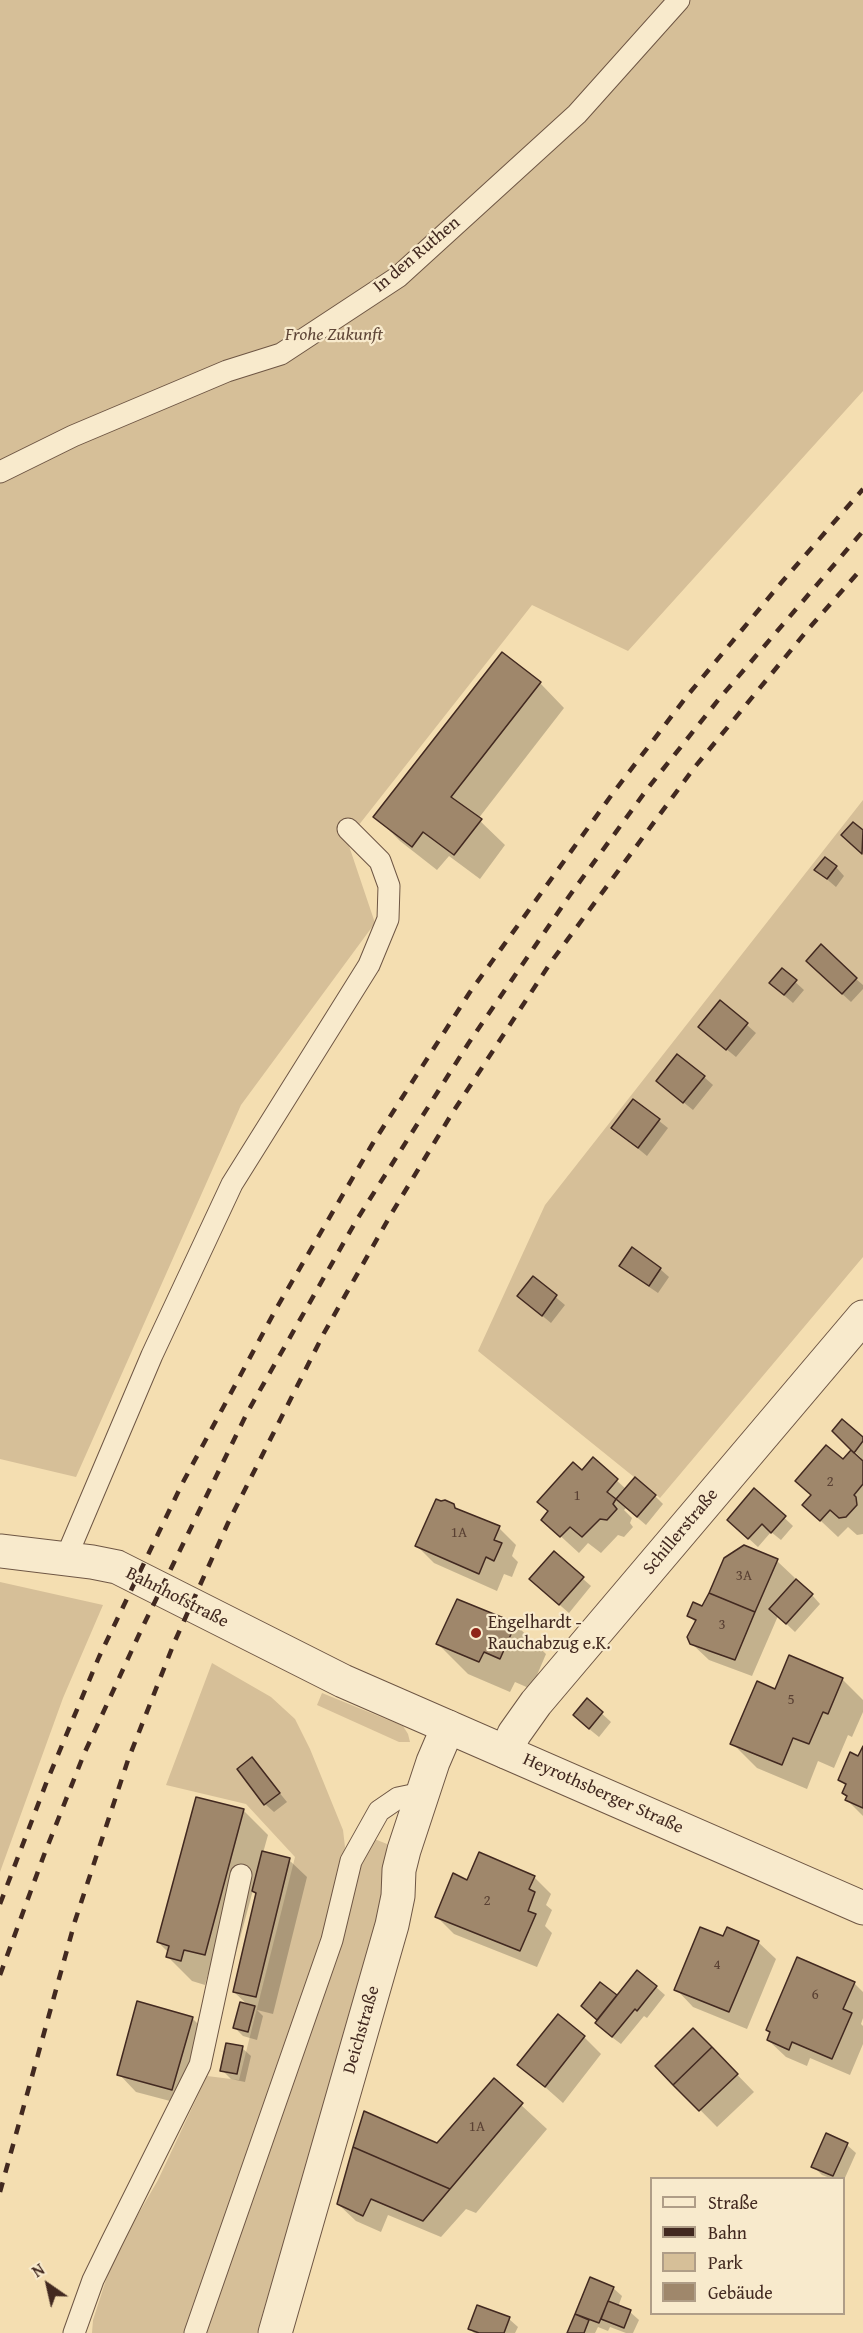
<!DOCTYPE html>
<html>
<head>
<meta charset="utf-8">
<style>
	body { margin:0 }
	#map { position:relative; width:863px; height:2333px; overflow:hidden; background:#f4deb1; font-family:"Gentium Book Plus",serif }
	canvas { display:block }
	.legend { position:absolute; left:650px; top:2177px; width:195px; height:138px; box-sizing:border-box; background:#f8eacc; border:2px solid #af9d87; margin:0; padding:8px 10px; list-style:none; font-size:18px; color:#422920 }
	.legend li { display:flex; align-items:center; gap:12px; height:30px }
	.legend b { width:30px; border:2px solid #af9d87 }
	.north { position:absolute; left:18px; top:2255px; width:60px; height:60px; -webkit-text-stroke:4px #f8eacc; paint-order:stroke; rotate:326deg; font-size:16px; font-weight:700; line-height:24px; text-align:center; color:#422920 }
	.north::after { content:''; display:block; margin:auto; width:21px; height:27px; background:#422920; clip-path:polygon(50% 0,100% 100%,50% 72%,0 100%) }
</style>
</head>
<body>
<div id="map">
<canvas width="863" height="2333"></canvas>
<ul class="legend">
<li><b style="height:8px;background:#f8eacc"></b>Straße</li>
<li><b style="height:8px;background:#422920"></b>Bahn</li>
<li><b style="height:16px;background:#d6bf98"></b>Park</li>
<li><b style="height:16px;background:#9f876b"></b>Gebäude</li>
</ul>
<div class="north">N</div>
</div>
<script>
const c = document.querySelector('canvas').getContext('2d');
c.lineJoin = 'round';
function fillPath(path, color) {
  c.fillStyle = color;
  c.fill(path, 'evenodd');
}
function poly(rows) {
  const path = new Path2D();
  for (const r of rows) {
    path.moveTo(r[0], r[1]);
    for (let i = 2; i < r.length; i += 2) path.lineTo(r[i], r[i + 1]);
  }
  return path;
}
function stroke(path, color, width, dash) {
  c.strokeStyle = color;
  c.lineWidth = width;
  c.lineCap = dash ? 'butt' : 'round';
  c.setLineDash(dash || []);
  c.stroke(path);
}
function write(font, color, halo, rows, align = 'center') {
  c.font = font + ' "Gentium Book Plus",serif';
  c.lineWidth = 4.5;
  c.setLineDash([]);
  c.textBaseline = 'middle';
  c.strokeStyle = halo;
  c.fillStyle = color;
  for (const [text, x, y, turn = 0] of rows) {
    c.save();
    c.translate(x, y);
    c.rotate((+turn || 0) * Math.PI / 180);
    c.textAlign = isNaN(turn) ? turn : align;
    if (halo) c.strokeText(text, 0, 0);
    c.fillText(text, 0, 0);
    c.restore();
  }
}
fillPath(poly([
	[0,0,863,0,863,391,628,651,532,605,347,840,375,923,241,1105,76,1477,0,1459],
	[863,800,863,1257,660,1498,478,1351,545,1205],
	[0,1582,103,1605,63,1698,0,1872],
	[212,1663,271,1697,295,1719,310,1749,343,1830,345,1847,342,1869,328,1925,188,2333,92,2333,93,2320,113,2258,158,2180,207,2076,239,2080,295,1857,246,1804,166,1785],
	[322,1693,403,1726,408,1734,410,1742,399,1742,317,1705],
	[372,1838,387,1844,382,1904,257,2333,206,2333,337,1952,360,1867]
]), '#d6bf98');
fillPath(poly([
	[540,683,564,708,478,819,505,845,480,879,449,856,437,870,400,841,375,816],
	[836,867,844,876,836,887,816,870],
	[782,970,804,990,793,1003,779,991],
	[816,970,856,979,863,985,863,989,851,1002],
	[721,1002,756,1033,736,1057,709,1035],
	[704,1077,713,1085,693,1110,667,1089],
	[634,1101,668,1128,647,1156,613,1128],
	[621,1266,660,1269,669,1277,658,1293,630,1274],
	[533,1278,565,1305,551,1323,528,1304],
	[834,1431,863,1439,863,1534,857,1535,848,1527,838,1537,804,1505,843,1461,861,1458],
	[593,1459,626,1489,655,1496,663,1504,646,1525,626,1508,624,1510,632,1518,630,1523,633,1527,624,1537,618,1535,601,1553,588,1543,579,1553,543,1520],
	[755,1490,793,1526,781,1540,771,1532,758,1547,738,1529],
	[453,1505,458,1510,499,1528,516,1545,512,1556,518,1562,512,1577,504,1574,497,1591,434,1563,417,1546],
	[744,1547,777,1561,795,1578,791,1586,812,1595,820,1604,795,1632,778,1616,752,1676,709,1660,691,1643,696,1623,689,1616,703,1608],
	[582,1578,591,1586,569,1613,540,1588],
	[515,1624,546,1654,531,1689,515,1682,510,1692,468,1674,438,1644],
	[842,1679,863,1700,863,1712,852,1737,848,1735,834,1768,818,1761,807,1789,757,1768,732,1743,776,1691],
	[587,1700,611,1722,599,1737,583,1724],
	[863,1749,863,1816,847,1800,848,1797,844,1793,847,1787,840,1780,859,1758],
	[252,1759,287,1802,274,1812,265,1804],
	[243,1810,268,1835,263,1853,289,1860,307,1877,273,2014,257,2010,263,2016,257,2040,243,2036,234,2027,249,2006,234,1992,258,1894,253,1890,229,1979,208,1974,205,1985,192,1981,168,1957,169,1953,158,1942],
	[534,1877,551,1894,546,1905,552,1910,545,1926,552,1933,537,1967,454,1934,437,1917,468,1882],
	[724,1938,758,1942,776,1959,747,2029,693,2007,676,1989],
	[854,1983,863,1992,863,2018,861,2024,863,2026,863,2044,850,2075,810,2058,807,2066,786,2057,768,2040],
	[600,1984,617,1997,656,1987,665,1995,647,2018,644,2016,621,2044,605,2032,599,2021,591,2015],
	[192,2018,209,2035,189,2106,136,2092,119,2074],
	[584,2037,601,2054,563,2103,519,2064],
	[242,2048,251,2056,245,2082,231,2079,222,2070],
	[721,2058,754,2092,717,2127,657,2066],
	[494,2080,547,2129,476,2213,466,2209,441,2237,388,2215,381,2232,356,2221,338,2204,438,2144],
	[847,2145,856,2153,844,2180,830,2178,822,2175,813,2166],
	[591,2278,613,2288,622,2296,618,2307,630,2312,639,2320,633,2333,626,2333,610,2327,608,2331,598,2327,595,2333,569,2333],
	[509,2319,518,2327,515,2333,474,2333,470,2329]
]), '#0003');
const building = poly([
	[502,652,541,682,451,797,482,819,454,855,423,832,412,847,373,817,502,652],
	[853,822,863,830,862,854,841,835,853,822],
	[825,857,837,866,827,879,814,870,825,857],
	[821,944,857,978,842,994,806,961,821,944],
	[782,968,797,980,784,995,769,983,782,968],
	[720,1000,748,1023,726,1050,698,1027,720,1000],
	[677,1054,705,1076,683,1103,656,1081,677,1054],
	[633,1099,660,1119,638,1148,611,1128,633,1099],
	[632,1247,661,1268,649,1286,619,1266,632,1247],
	[533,1276,557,1295,542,1316,517,1296,533,1276],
	[842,1419,863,1437,863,1441,854,1453,832,1431,842,1419],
	[826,1445,843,1459,851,1450,863,1461,863,1484,854,1495,856,1497,857,1505,846,1517,839,1518,830,1510,820,1521,802,1505,811,1495,795,1481,826,1445],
	[593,1457,618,1479,607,1492,616,1499,613,1504,617,1509,607,1520,600,1519,582,1537,570,1527,560,1537,541,1520,548,1511,537,1502,573,1462,582,1470,593,1457],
	[635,1477,656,1495,637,1517,616,1499,635,1477],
	[754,1488,786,1516,771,1533,762,1524,748,1539,727,1520,754,1488],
	[436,1499,441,1501,445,1500,454,1504,455,1508,500,1526,494,1540,502,1543,494,1561,486,1557,479,1574,415,1546,436,1499],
	[744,1545,778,1559,755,1612,709,1593,724,1558,744,1545],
	[554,1551,584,1577,559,1605,529,1579,554,1551],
	[796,1579,813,1594,786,1624,769,1609,796,1579],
	[709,1593,755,1612,735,1660,690,1644,687,1637,696,1620,687,1616,693,1602,702,1606,709,1593],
	[457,1599,516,1623,500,1659,484,1652,479,1662,436,1644,457,1599],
	[789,1655,843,1678,828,1714,823,1712,809,1744,793,1738,782,1765,730,1744,757,1681,775,1689,789,1655],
	[587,1698,603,1712,589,1729,573,1715,587,1698],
	[863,1746,863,1808,845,1800,847,1796,842,1793,846,1784,838,1780,850,1752,858,1756,863,1746],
	[252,1757,280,1793,264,1805,237,1769,252,1757],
	[196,1797,244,1809,205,1955,184,1950,181,1961,166,1957,169,1946,157,1942,196,1797],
	[262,1851,290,1858,256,1997,233,1992,256,1893,252,1891,262,1851],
	[479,1852,535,1876,529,1889,535,1892,528,1911,536,1914,520,1951,435,1917,453,1873,467,1880,479,1852],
	[700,1927,723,1936,727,1927,759,1941,729,2012,674,1990,700,1927],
	[797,1957,855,1982,843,2009,852,2013,832,2059,792,2042,789,2050,767,2040,770,2032,766,2030,797,1957],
	[637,1970,657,1986,637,2011,635,2009,612,2037,595,2023,637,1970],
	[600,1982,617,1995,597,2020,581,2006,600,1982],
	[137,2001,193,2017,172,2090,117,2075,137,2001],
	[240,2002,255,2006,248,2032,233,2028,240,2002],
	[558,2014,585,2036,545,2087,517,2065,558,2014],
	[693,2028,712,2047,673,2085,655,2066,693,2028],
	[226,2043,243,2046,237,2074,220,2071,226,2043],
	[712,2047,738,2074,699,2111,673,2085,712,2047],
	[494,2078,523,2103,450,2189,353,2147,364,2111,437,2143,494,2078],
	[826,2133,848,2143,833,2176,811,2167,826,2133],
	[353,2147,450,2189,423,2221,371,2199,363,2216,337,2204,353,2147],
	[590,2277,614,2287,599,2323,575,2314,590,2277],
	[608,2301,631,2310,624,2328,601,2319,608,2301],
	[477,2305,510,2317,504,2333,479,2333,468,2329,477,2305],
	[575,2314,589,2320,584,2333,567,2333,575,2314]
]);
fillPath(building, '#9f876b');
stroke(building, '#422920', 1.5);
const service = poly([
	[0,472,73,436,227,371,281,354,398,277,577,114,679,0],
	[65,1560,152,1355,232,1184,369,965,388,919,389,886,380,861,348,829],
	[74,2333,93,2280,112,2241,200,2065,241,1875],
	[195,2333,332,1940,351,1861,379,1811,398,1798,422,1793]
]);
const minor = poly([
	[506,1752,514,1734,536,1703,863,1317],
	[275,2333,392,1925,398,1896,399,1870,404,1850,433,1762,448,1727]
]);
const tertiary = poly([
	[0,1551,92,1562,117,1567,343,1681,863,1908]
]);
stroke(service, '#6e5644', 23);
stroke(minor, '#6e5644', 35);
stroke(tertiary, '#6e5644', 35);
stroke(service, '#f8eacc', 21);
stroke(minor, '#f8eacc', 33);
stroke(tertiary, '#f8eacc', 33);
stroke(poly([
	[0,1904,47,1781,99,1657,182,1484,276,1309,373,1143,470,992,613,793,687,696,781,583,863,489],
	[0,1975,44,1855,84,1754,143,1626,247,1413,356,1221,468,1044,570,895,648,788,719,699,863,531],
	[0,2192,75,1921,128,1760,174,1643,228,1523,324,1333,390,1216,451,1115,551,962,694,768,810,627,863,567]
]), '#422920', 4.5, [10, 10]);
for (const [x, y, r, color] of [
	[476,1633,6,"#8f2418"]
]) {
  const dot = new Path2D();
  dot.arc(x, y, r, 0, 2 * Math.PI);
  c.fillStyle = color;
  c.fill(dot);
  stroke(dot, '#f8eacc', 2);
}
write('15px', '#594033', null, [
	["2",830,1482],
	["1",577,1496],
	["1A",459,1533],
	["3A",744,1576],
	["3",722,1625],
	["5",791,1700],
	["2",487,1901],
	["4",717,1965],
	["6",815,1995],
	["1A",477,2127]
]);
write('18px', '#422920', '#f8eacc', [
	["In den Ruthen",417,255,-40],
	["Schillerstraße",681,1532,-50],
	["Bahnhofstraße",177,1598,27],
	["Heyrothsberger Straße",603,1794,24],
	["Deichstraße",362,2030,-74]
]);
write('italic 18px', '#604738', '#f8eacc', [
	["Frohe Zukunft",334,335]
]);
write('18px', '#422920', '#f8eacc', [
	["Engelhardt -",488,1623],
	["Rauchabzug e.K.",488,1644]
], 'left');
</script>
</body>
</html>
